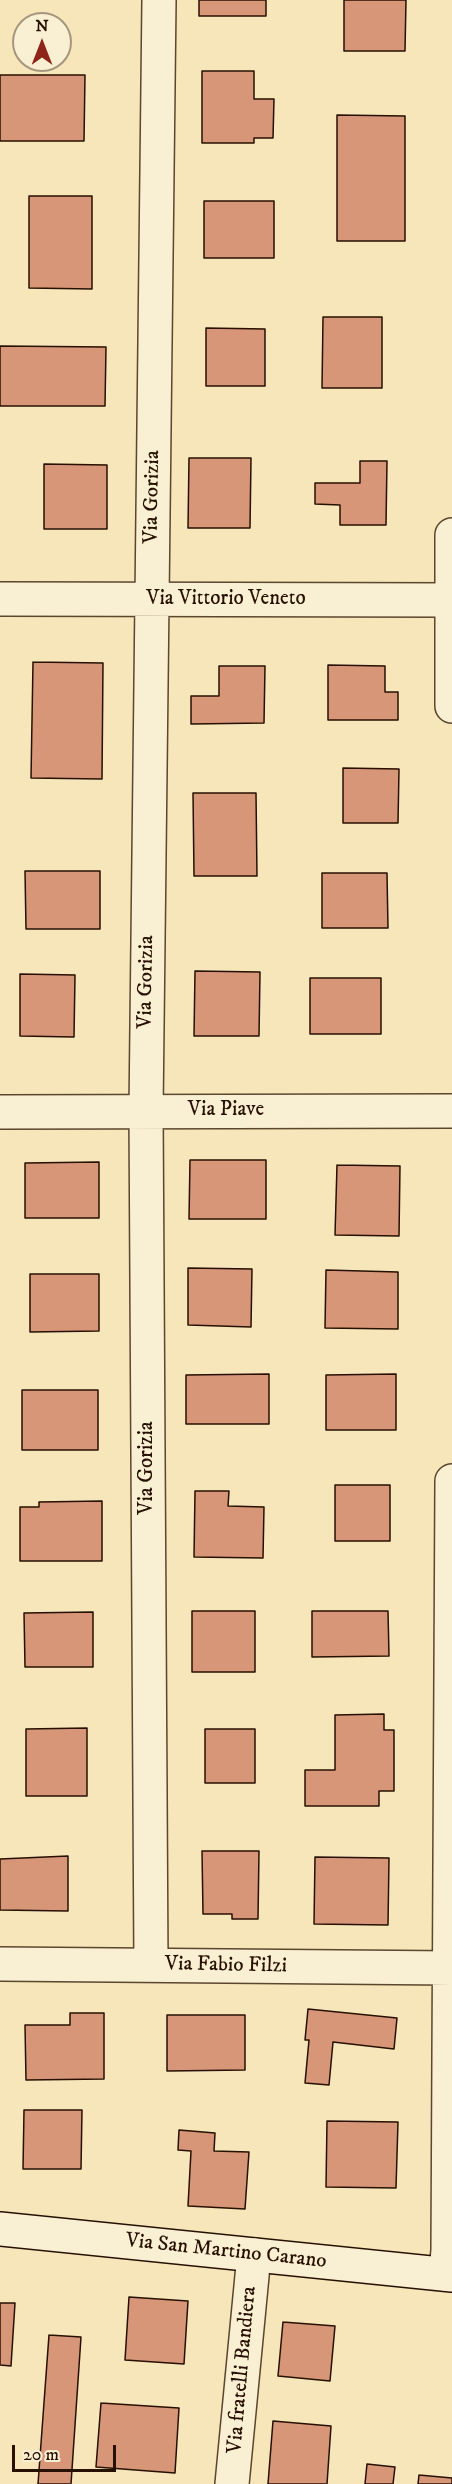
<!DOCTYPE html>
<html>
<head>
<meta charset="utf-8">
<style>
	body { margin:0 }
	#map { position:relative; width:452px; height:2484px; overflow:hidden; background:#f6e6b9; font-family:"IM FELL DW Pica",serif }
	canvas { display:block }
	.north { position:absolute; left:12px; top:12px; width:60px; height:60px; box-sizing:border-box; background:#f9efd2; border:2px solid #a5967e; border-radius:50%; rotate:0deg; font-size:16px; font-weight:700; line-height:24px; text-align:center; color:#271000 }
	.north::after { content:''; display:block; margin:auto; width:21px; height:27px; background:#8f2418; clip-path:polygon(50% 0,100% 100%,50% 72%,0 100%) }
	.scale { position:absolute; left:12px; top:2445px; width:104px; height:27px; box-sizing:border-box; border:3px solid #271000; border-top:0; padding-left:8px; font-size:18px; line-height:21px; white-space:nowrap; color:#271000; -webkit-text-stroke:4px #f9efd2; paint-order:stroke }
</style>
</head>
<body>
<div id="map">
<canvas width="452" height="2484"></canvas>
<div class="north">N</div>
<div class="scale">20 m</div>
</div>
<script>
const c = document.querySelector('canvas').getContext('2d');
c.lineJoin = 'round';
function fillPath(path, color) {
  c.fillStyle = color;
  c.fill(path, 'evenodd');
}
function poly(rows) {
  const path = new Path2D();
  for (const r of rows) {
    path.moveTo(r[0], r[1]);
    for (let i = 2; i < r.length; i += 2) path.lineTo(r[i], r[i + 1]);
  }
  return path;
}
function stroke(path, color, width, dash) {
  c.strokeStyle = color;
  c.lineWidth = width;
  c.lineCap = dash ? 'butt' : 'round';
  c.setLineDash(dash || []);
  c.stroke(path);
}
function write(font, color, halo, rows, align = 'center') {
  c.font = font + ' "IM FELL DW Pica",serif';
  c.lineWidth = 5;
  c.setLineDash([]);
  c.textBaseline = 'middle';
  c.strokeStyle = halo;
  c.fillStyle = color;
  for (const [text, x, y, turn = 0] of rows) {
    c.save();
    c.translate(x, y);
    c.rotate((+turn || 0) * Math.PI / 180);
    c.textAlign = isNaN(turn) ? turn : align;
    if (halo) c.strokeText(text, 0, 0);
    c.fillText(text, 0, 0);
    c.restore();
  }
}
const building = poly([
	[199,0,266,0,266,16,199,16,199,0],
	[344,0,406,0,405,51,344,51,344,0],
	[202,71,254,71,254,99,274,99,273,138,254,138,254,143,202,143,202,71],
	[0,75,85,75,84,141,0,141,0,75],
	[337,115,405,116,405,241,337,241,337,115],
	[29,196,92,196,92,289,29,288,29,196],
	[204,201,274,201,274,258,204,258,204,201],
	[323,317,382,317,382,388,322,388,323,317],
	[206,328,265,329,265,386,206,386,206,328],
	[0,346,106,347,105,406,0,406,0,346],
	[189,458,251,458,250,528,188,528,189,458],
	[360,461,387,461,386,525,340,525,340,505,315,504,315,483,360,483,360,461],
	[44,464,107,465,107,529,44,529,44,464],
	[33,662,103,663,102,779,31,778,33,662],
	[328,665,385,666,385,692,398,692,398,720,328,720,328,665],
	[219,666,265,666,264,723,191,724,191,696,219,696,219,666],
	[343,768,399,769,398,823,343,823,343,768],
	[193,793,256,793,257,876,194,876,193,793],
	[25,871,100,871,100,929,26,929,25,871],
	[322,873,387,873,388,928,322,928,322,873],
	[195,971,260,972,259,1036,194,1036,195,971],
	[20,974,75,975,74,1037,20,1036,20,974],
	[310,978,381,978,381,1034,310,1034,310,978],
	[190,1160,266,1160,266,1219,189,1219,190,1160],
	[99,1162,99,1218,25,1218,25,1163,99,1162],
	[337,1165,400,1166,399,1236,335,1235,337,1165],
	[188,1268,252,1269,251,1327,188,1325,188,1268],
	[326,1270,398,1272,398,1329,325,1328,326,1270],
	[30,1274,99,1274,99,1331,30,1332,30,1274],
	[269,1374,269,1424,186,1424,186,1375,269,1374],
	[396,1374,396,1430,326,1430,326,1375,396,1374],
	[22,1390,98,1390,98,1450,22,1450,22,1390],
	[335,1485,390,1485,390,1541,335,1541,335,1485],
	[195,1491,229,1491,228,1506,264,1507,263,1558,194,1557,195,1491],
	[102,1501,102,1561,20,1561,20,1507,39,1507,39,1502,102,1501],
	[192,1611,255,1611,255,1672,192,1672,192,1611],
	[312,1611,388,1611,389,1656,312,1657,312,1611],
	[93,1612,93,1667,25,1667,24,1613,93,1612],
	[384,1714,384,1730,394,1730,394,1791,379,1791,379,1806,305,1806,305,1770,335,1770,335,1715,384,1714],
	[87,1728,87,1796,26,1796,26,1729,87,1728],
	[205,1729,255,1729,255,1783,205,1783,205,1729],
	[202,1851,259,1851,258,1919,232,1919,232,1914,203,1914,202,1851],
	[68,1856,68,1911,0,1910,0,1859,68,1856],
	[315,1857,389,1858,388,1925,314,1924,315,1857],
	[308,2009,397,2018,394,2049,333,2042,329,2085,305,2083,309,2040,305,2040,308,2009],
	[70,2013,104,2013,104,2079,26,2080,25,2025,70,2025,70,2013],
	[167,2015,245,2015,245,2070,167,2071,167,2015],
	[24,2110,82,2110,81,2169,23,2169,24,2110],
	[327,2121,398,2122,396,2188,326,2187,327,2121],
	[179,2130,215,2133,214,2151,249,2152,245,2209,188,2206,191,2151,178,2150,179,2130],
	[129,2297,188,2301,184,2364,125,2360,129,2297],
	[0,2303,15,2303,11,2366,0,2365,0,2303],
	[283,2322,335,2326,330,2381,278,2376,283,2322],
	[49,2335,81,2337,71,2484,38,2484,49,2335],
	[101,2403,179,2408,175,2473,96,2467,101,2403],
	[273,2421,331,2426,327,2484,268,2484,273,2421],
	[367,2464,395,2467,393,2484,365,2484,367,2464],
	[419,2475,452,2478,452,2484,418,2484,419,2475]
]);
fillPath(building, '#d89679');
stroke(building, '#271000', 1.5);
const street = poly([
	[452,535,452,706],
	[0,599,452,600],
	[0,1112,452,1111],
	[0,1964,452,1968],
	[151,1965,146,1111,159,0],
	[446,2274,448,2250,452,1481],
	[232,2484,254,2255]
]);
const secondary = poly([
	[0,2229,452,2275]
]);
stroke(street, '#5b462e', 36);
stroke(secondary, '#271000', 36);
stroke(street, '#f9efd2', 33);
stroke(secondary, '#f9efd2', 33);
write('21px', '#271000', '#f9efd2', [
	["Via Gorizia",153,497,-89],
	["Via Vittorio Veneto",226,600],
	["Via Gorizia",147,982,-89],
	["Via Piave",226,1111],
	["Via Gorizia",148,1468,-90],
	["Via Fabio Filzi",226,1966,1],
	["Via San Martino Carano",226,2252,6],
	["Via fratelli Bandiera",243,2370,-85]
]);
</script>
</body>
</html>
